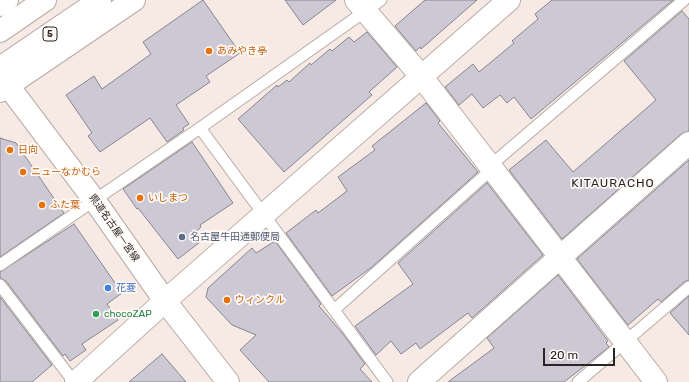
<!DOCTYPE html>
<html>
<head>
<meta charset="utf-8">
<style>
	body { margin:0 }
	#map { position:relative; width:689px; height:382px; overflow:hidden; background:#f7eae4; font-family:Rubik,sans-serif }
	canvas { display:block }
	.scale { position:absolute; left:543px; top:348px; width:72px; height:18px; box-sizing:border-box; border:2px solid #292523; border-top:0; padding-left:5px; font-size:12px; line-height:14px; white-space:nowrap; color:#292523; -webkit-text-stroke:3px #fff9f7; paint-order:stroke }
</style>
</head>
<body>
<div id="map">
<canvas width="689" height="382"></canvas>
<div class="scale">20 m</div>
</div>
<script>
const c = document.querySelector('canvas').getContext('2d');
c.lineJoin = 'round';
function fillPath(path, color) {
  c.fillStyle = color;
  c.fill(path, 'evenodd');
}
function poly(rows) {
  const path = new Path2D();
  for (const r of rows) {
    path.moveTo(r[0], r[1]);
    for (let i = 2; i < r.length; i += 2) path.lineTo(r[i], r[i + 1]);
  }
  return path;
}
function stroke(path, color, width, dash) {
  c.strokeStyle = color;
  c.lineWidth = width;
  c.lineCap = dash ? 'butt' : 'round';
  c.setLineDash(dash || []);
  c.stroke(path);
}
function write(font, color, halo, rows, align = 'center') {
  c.font = font + ' Rubik,"Noto Sans JP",sans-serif';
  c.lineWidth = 3.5;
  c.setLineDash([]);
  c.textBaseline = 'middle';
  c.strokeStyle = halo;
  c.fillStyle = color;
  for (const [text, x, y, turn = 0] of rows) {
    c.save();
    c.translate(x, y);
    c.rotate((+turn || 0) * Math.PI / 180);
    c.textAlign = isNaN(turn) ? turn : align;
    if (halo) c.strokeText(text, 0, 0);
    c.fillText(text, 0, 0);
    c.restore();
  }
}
const building = poly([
	[203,0,240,53,206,76,210,82,176,105,189,124,183,128,184,130,167,142,150,118,100,152,88,136,92,133,66,95,94,76,102,89,151,54,143,42,203,0],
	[285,0,336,0,303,25,285,0],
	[425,0,477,0,421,49,420,47,416,51,395,26,425,0],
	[552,0,673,0,531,119,514,97,507,103,500,95,483,108,472,94,459,105,445,87,473,64,479,72,514,43,512,41,538,19,535,14,552,0],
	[682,11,689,19,689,131,681,134,562,239,509,170,546,140,573,172,656,100,624,61,682,11],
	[367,32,397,67,369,92,372,95,284,172,238,119,277,85,278,87,287,80,289,82,310,63,311,65,330,49,332,51,349,37,354,42,367,32],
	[426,103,440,121,438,123,478,172,372,267,332,296,286,233,316,210,318,213,347,191,338,177,375,150,372,146,426,103],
	[0,138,16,143,64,213,0,257,0,138],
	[192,142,233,203,200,225,201,227,197,231,204,239,178,259,138,208,137,209,123,189,192,142],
	[689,160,689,280,684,282,661,302,658,299,628,325,577,259,689,160],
	[487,183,543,255,472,318,468,313,420,349,416,343,401,354,391,341,376,355,355,326,413,284,398,263,487,183],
	[74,224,122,293,107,304,118,320,82,344,86,350,70,361,65,354,63,356,6,281,0,278,0,272,74,224],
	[275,241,321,304,319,306,343,334,365,364,360,369,372,382,269,382,240,350,256,335,232,325,206,297,208,288,252,248,256,253,275,241],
	[558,275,608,341,606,343,609,347,564,382,448,382,494,348,487,338,558,275],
	[689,296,689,335,670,313,689,296],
	[0,297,52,365,32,382,0,382,0,297],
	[162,354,186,382,129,382,162,354]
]);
fillPath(building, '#ccc9d5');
stroke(building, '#878590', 1);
const lane = poly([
	[200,128,387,382],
	[491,165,684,0],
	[0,265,200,128,381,0],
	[0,285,74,382],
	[334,310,493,168],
	[578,382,689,287]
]);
const street = poly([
	[356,0,421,76,656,382],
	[76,382,165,301,509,0],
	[419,382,689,143]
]);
const secondary = poly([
	[0,5,7,0],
	[0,75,95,201,165,301,228,382],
	[0,91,134,0]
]);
const highway = poly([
	[0,31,45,0],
	[0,68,100,0]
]);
stroke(lane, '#b7aba5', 13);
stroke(street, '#b7aba5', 24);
stroke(secondary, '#b7aba5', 24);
stroke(highway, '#b7aba5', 24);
stroke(lane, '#fff', 11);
stroke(street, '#fff', 22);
stroke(secondary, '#fff', 22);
stroke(highway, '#fff', 22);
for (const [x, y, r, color] of [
	[209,51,4,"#e8710a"],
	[10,150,4,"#e8710a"],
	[23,172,4,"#e8710a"],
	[140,198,4,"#e8710a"],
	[42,205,4,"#e8710a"],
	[182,237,4,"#5c6f8a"],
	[108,288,4,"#3f7fe0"],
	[227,300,4,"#e8710a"],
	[96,314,4,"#2e9e5b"]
]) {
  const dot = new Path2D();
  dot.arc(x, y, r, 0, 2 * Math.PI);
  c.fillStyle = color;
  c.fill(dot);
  stroke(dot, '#fff9f7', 1.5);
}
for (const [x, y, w] of [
	[50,34,14]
]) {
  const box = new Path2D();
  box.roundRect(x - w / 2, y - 7, w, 14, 3);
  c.fillStyle = '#fff9f7';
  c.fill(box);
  stroke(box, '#292523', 1);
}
write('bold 9px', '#292523', null, [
	["5",50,34]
]);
write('10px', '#c56008', '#fff9f7', [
	["あみやき亭",217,51],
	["日向",18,150],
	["ニューなかむら",31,172],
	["いしまつ",148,198],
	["ふた葉",50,205],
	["ウィンクル",235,300]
], 'left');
write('10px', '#292523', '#fff9f7', [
	["県道名古屋一宮線",114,228,55]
]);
write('10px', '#4e5e75', '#fff9f7', [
	["名古屋牛田通郵便局",190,237]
], 'left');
write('10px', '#366cbe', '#fff9f7', [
	["花菱",116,288]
], 'left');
write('10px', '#27864d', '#fff9f7', [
	["chocoZAP",104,314]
], 'left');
c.letterSpacing = '1px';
write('12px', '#292523', '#fff9f7', [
	["KITAURACHO",613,184]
]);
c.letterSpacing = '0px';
</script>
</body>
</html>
